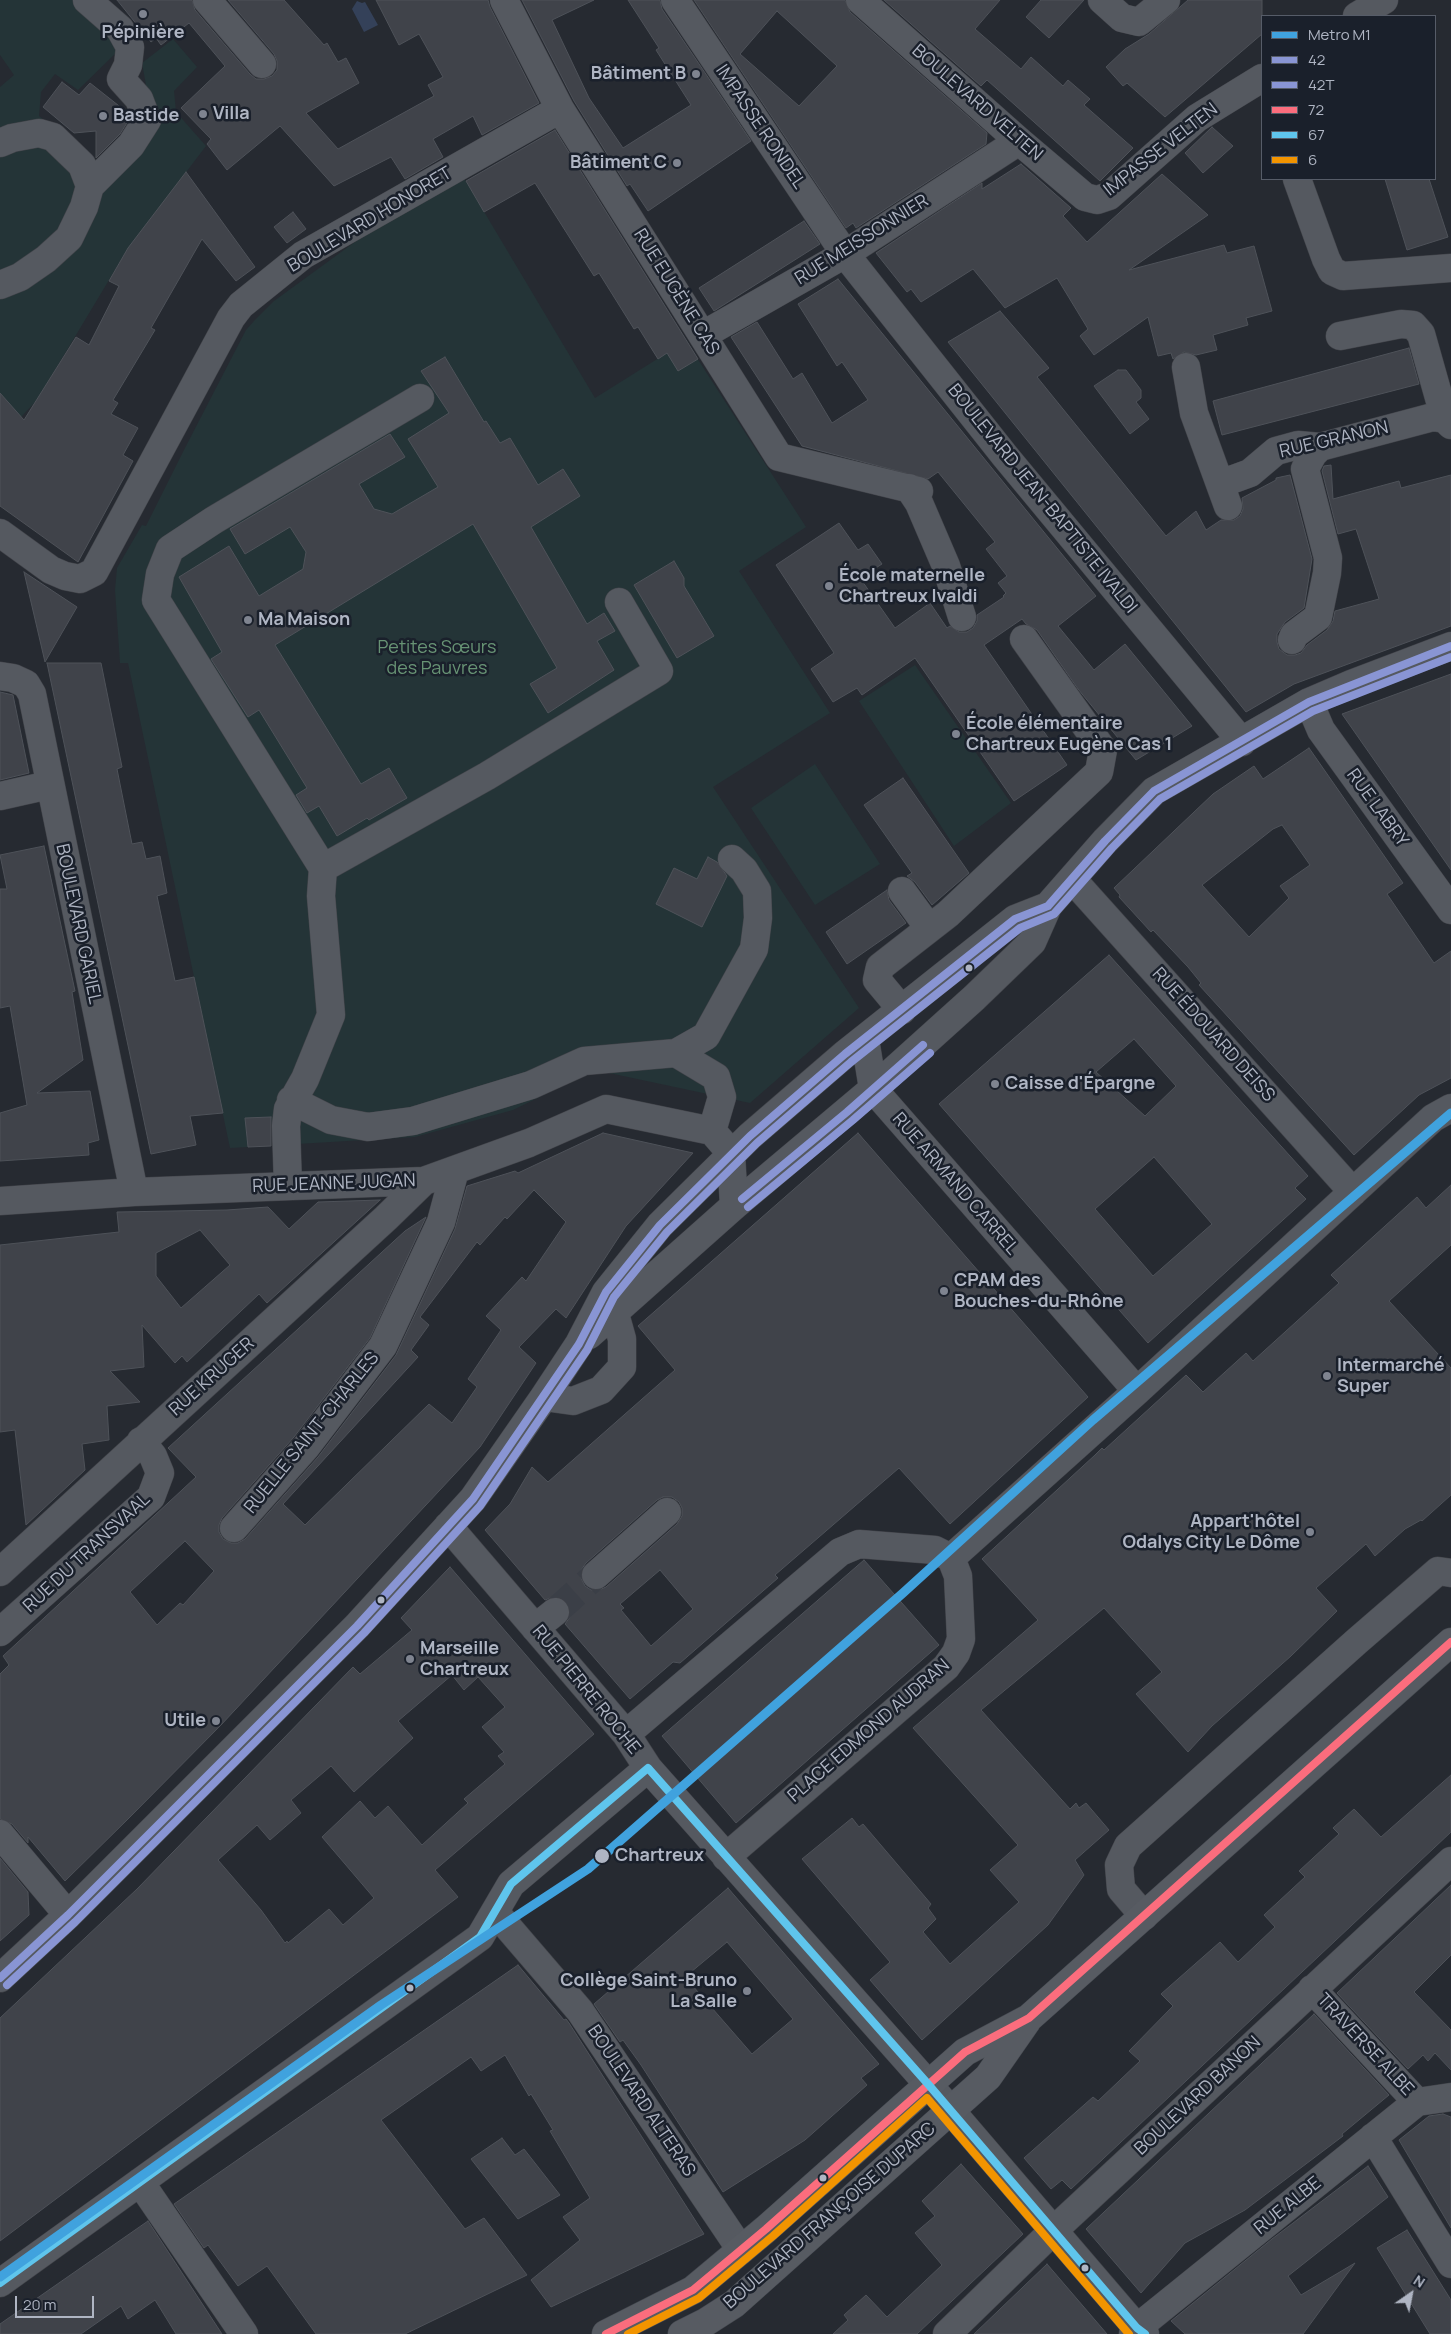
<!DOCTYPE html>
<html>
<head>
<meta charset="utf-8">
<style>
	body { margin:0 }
	#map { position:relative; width:1451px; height:2334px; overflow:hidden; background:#262a31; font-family:Manrope,sans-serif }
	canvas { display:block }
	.legend { position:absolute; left:1261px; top:15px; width:175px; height:165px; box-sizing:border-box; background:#1a202b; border:1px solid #565c68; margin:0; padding:6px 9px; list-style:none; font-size:15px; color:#afb5c3 }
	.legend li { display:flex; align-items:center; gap:10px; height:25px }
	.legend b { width:25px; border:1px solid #565c68 }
	.north { position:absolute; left:1386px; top:2269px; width:50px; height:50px; -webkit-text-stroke:4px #1a202b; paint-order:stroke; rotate:33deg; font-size:14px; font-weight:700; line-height:20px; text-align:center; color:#afb5c3 }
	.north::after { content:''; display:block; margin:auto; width:18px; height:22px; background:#afb5c3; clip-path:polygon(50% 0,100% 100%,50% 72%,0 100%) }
	.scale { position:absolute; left:15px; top:2296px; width:79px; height:22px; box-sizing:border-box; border:2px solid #afb5c3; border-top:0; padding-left:6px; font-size:15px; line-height:18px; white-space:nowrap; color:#afb5c3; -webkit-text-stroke:4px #1a202b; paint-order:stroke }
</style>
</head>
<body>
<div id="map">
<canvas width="1451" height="2334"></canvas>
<ul class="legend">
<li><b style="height:6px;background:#40a2de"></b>Metro M1</li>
<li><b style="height:6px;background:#8995d4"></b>42</li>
<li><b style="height:6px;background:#8995d4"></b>42T</li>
<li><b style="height:6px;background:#fb6d7d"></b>72</li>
<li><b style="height:6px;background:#5fc5ed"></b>67</li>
<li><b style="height:6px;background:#f29400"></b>6</li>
</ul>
<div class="north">N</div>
<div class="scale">20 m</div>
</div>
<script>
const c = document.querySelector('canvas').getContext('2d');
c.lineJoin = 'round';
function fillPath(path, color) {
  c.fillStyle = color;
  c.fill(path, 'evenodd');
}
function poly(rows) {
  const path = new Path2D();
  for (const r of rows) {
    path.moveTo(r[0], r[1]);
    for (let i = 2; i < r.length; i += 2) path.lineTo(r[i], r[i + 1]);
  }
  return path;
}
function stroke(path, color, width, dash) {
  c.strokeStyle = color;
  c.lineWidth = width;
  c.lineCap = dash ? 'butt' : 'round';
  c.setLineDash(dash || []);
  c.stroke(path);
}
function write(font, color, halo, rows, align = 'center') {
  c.font = font + ' Manrope,sans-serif';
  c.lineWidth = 5;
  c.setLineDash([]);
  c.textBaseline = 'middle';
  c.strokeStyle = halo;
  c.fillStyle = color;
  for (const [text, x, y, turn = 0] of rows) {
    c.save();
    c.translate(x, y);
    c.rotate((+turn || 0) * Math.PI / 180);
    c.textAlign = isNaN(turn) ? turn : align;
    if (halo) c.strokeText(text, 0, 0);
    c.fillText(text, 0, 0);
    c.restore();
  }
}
fillPath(poly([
	[0,0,77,0,120,49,78,90,55,74,41,92,39,116,110,172,135,148,133,106,146,85,142,63,173,39,197,67,174,91,176,112,206,146,127,250,37,400,21,417,0,393,0,87,14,75,0,55],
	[461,173,595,398,686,341,806,527,739,571,830,713,713,787,859,1008,750,1103,595,1070,513,1110,415,1137,297,1144,295,1125,272,1127,271,1117,253,1118,246,1130,248,1147,230,1148,128,663,120,663,115,590,117,568,142,525,146,526,186,446,246,330,254,321,274,301,370,231],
	[915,665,1011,803,954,846,859,701],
	[815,764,880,864,815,905,751,808]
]), '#243437');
fillPath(poly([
	[357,1,362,3,365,2,378,25,364,32,352,9]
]), '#344159');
const building = poly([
	[117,0,192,0,195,10,250,74,256,79,264,79,272,76,277,70,277,61,274,54,228,0,284,0,324,45,327,43,338,62,346,58,359,83,306,113,338,149,434,96,428,85,443,77,419,34,399,45,376,0,488,0,490,7,539,103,482,135,473,116,433,139,443,157,405,179,391,157,334,186,280,126,227,170,207,144,211,139,181,108,225,66,189,23,161,45,156,38,151,42,117,0],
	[522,0,594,0,552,20,589,98,623,148,691,105,656,50,659,48,628,0,660,0,662,9,751,141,648,211,630,184,627,186,574,101,522,0],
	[694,0,845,0,850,12,987,133,986,144,856,228,853,223,846,228,694,0],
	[777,11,837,66,799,106,740,54,777,11],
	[884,0,1000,0,975,29,1021,69,1031,57,1063,86,1068,80,1090,99,1084,105,1133,148,1100,181,987,80,981,86,884,0],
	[1041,0,1084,0,1049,38,1026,17,1041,0],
	[1188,0,1262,0,1262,34,1165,117,1127,83,1123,86,1106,67,1125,49,1149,34,1188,0],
	[62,82,79,95,90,83,128,113,130,118,120,134,96,158,96,131,74,133,43,107,62,82],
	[1212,127,1233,146,1203,173,1185,153,1212,127],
	[555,130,698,359,678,371,667,353,658,359,638,327,634,329,599,273,594,276,535,183,484,212,466,181,555,130],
	[1021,164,1071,208,1063,216,1087,242,1162,174,1208,215,1129,270,1224,245,1227,253,1254,246,1272,311,1246,318,1248,325,1213,335,1217,350,1196,355,1184,352,1173,359,1171,353,1158,356,1148,317,1094,355,1080,336,1088,329,1057,278,1005,308,973,269,921,302,911,289,907,292,876,253,982,183,982,189,1021,164],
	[186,172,255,267,236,281,202,239,151,328,155,330,113,400,118,403,111,414,138,428,123,455,133,461,78,562,0,506,0,393,24,420,76,337,89,345,119,286,109,281,128,248,186,172],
	[1385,179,1429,179,1448,237,1407,250,1385,179],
	[293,212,306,229,287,243,274,227,293,212],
	[804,221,820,244,714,311,699,288,804,221],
	[838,279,1096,596,1058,626,1094,670,1125,644,1192,726,1136,760,1078,689,1037,630,1026,624,1022,619,984,645,1067,765,1014,801,915,658,862,695,857,688,833,702,811,669,834,653,776,565,839,523,858,550,868,544,882,564,860,578,895,628,930,603,947,628,950,626,959,632,967,632,973,628,977,621,977,615,1004,597,1003,596,1006,593,998,583,1007,576,986,549,995,542,938,472,928,479,802,446,731,337,757,322,793,379,802,373,832,423,868,400,842,362,837,366,798,304,838,279],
	[1000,311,1049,368,1037,377,1166,536,1196,511,1206,530,1221,520,1234,520,1240,516,1243,509,1242,498,1276,480,1276,478,1290,475,1312,559,1304,608,1285,622,1277,634,1277,642,1279,649,1287,655,1295,655,1301,653,1307,645,1327,630,1333,621,1335,611,1379,599,1356,529,1338,534,1322,471,1324,466,1331,465,1333,499,1399,481,1401,488,1451,475,1451,626,1294,684,1246,712,948,342,1000,311],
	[1409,348,1419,384,1222,435,1213,401,1409,348],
	[445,357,484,422,486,421,500,443,510,438,538,485,563,469,580,496,531,527,587,624,604,613,615,631,597,641,614,670,548,713,530,684,557,668,473,524,275,645,361,784,389,768,407,798,369,820,367,818,337,836,319,806,307,813,296,795,307,788,259,710,248,717,211,659,222,652,179,577,229,546,259,596,303,569,306,552,290,527,245,554,230,529,390,434,405,457,359,484,374,509,392,514,438,487,408,439,449,413,421,371,445,357],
	[1118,370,1126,370,1141,390,1141,398,1136,402,1149,419,1130,434,1094,386,1118,370],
	[674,561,684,578,684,586,714,636,677,658,634,585,674,561],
	[24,572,77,607,45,662,24,572],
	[47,663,101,663,122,767,117,769,132,844,142,842,146,859,160,856,167,893,157,896,175,981,194,977,223,1113,190,1116,196,1145,151,1154,47,663],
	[1451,674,1451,870,1342,714,1451,674],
	[0,692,13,695,29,773,0,780,0,692],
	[1309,748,1403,883,1387,894,1434,963,1451,951,1451,1078,1419,1095,1354,1155,1199,985,1201,983,1188,967,1153,930,1151,932,1119,897,1120,895,1114,888,1213,794,1254,766,1263,779,1309,748],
	[1282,825,1310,865,1280,886,1289,898,1249,937,1202,885,1273,829,1282,825],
	[903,778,969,873,932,905,915,882,907,876,912,873,864,805,903,778],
	[44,846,75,991,72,992,83,1060,37,1093,90,1091,99,1140,88,1143,89,1155,0,1161,0,1113,27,1105,10,1006,0,1008,0,889,7,889,0,855,44,846],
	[708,857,717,862,727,876,702,927,656,904,674,868,697,879,708,857],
	[887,890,889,900,906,923,847,964,826,932,887,890],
	[1109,955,1308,1176,1295,1188,1306,1199,1148,1343,939,1104,1109,955],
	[1134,1039,1176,1086,1145,1116,1096,1072,1134,1039],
	[1154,1157,1212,1224,1153,1276,1095,1209,1154,1157],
	[271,1117,271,1146,248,1147,245,1118,271,1117],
	[603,1133,693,1153,626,1226,566,1318,556,1309,519,1347,536,1363,480,1447,221,1725,129,1818,65,1881,28,1837,28,1843,12,1824,0,1819,0,1674,9,1665,3,1656,196,1477,168,1448,405,1231,426,1217,370,1338,294,1437,222,1518,219,1525,219,1532,223,1539,231,1543,238,1543,245,1539,318,1457,396,1355,455,1229,467,1186,515,1171,518,1173,603,1133],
	[534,1190,566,1222,526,1281,522,1277,486,1316,501,1330,468,1379,477,1387,452,1423,429,1404,305,1525,283,1504,418,1357,411,1350,429,1325,420,1317,477,1242,480,1245,505,1217,507,1219,534,1190],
	[185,1541,214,1571,183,1605,180,1603,157,1625,130,1592,185,1541],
	[858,1133,1088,1397,950,1524,899,1468,775,1575,778,1578,726,1623,680,1663,673,1662,630,1699,565,1624,570,1617,570,1610,567,1602,560,1597,553,1597,545,1600,485,1530,510,1504,532,1467,548,1482,675,1370,638,1326,858,1133],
	[663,1497,672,1497,679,1502,682,1508,682,1516,677,1524,606,1587,599,1590,591,1590,585,1586,581,1578,581,1570,586,1563,657,1500,663,1497],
	[660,1570,693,1609,651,1646,621,1610,624,1608,620,1604,660,1570],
	[1451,1185,1451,1245,1389,1301,1451,1368,1451,1495,1422,1521,1421,1520,1405,1529,1375,1556,1366,1544,1316,1588,1337,1611,1291,1656,1212,1726,1188,1752,1136,1694,1162,1672,1104,1608,981,1710,1070,1809,1076,1803,1079,1808,1086,1803,1109,1830,1075,1860,1084,1875,1048,1925,922,2040,870,1980,890,1962,802,1859,852,1818,859,1827,863,1824,931,1904,928,1908,936,1919,923,1932,950,1964,1019,1902,990,1870,1018,1845,913,1728,1038,1620,982,1559,1095,1455,1102,1448,1104,1450,1186,1375,1203,1392,1246,1353,1253,1361,1339,1283,1331,1275,1417,1197,1426,1208,1451,1185],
	[380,1200,267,1303,259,1294,187,1362,182,1356,175,1363,142,1325,144,1367,110,1371,140,1402,107,1406,109,1440,82,1444,85,1470,26,1525,15,1430,0,1432,0,1245,119,1232,117,1212,227,1210,268,1207,289,1229,318,1202,380,1200],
	[200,1230,230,1265,181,1308,156,1276,156,1253,200,1230],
	[864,1560,939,1645,736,1823,662,1736,864,1560],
	[450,1567,594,1734,435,1870,458,1897,0,2241,0,2018,137,1889,353,1667,360,1674,412,1630,401,1618,450,1567],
	[452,1675,464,1690,478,1677,505,1707,482,1727,504,1752,498,1756,505,1764,464,1799,468,1803,422,1845,388,1806,375,1818,360,1801,322,1837,374,1898,343,1925,329,1909,288,1943,287,1941,285,1943,261,1910,218,1860,257,1825,270,1840,301,1813,291,1800,331,1766,354,1792,413,1738,398,1721,452,1675],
	[1451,1775,1451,1832,1071,2189,1062,2180,1051,2189,1024,2158,1093,2097,1098,2101,1140,2061,1129,2051,1173,2006,1161,1994,1220,1942,1238,1962,1275,1927,1264,1915,1305,1877,1299,1871,1339,1834,1333,1828,1354,1809,1381,1837,1451,1775],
	[0,1858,28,1892,29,1915,0,1941,0,1858],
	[1451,1885,1451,1955,1414,1992,1451,2030,1451,2070,1435,2053,1428,2061,1423,2055,1408,2069,1337,1993,1451,1885],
	[728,1888,879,2064,861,2078,867,2085,805,2140,723,2192,641,2065,623,2040,620,2042,594,2004,728,1888],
	[727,1942,793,2019,752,2054,685,1977,727,1942],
	[518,1965,564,2020,566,2019,569,2023,704,2234,551,2307,531,2280,580,2240,563,2217,590,2198,550,2131,553,2130,531,2094,529,2096,505,2055,481,2071,471,2057,381,2120,465,2229,484,2218,527,2275,405,2334,316,2334,267,2266,238,2286,208,2245,204,2248,174,2204,518,1965],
	[1314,2014,1389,2095,1342,2134,1343,2136,1245,2210,1185,2243,1141,2293,1086,2229,1314,2014],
	[1443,2114,1451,2117,1451,2228,1399,2140,1429,2116,1443,2114],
	[502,2138,515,2155,524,2149,560,2195,518,2219,471,2159,502,2138],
	[961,2164,1023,2234,917,2334,833,2334,848,2320,844,2315,866,2295,887,2317,942,2265,915,2233,935,2216,922,2201,961,2164],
	[1368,2166,1388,2197,1288,2276,1301,2295,1355,2263,1303,2334,1185,2334,1171,2321,1272,2239,1368,2166],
	[148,2221,222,2334,176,2334,155,2300,128,2319,121,2306,81,2334,0,2334,0,2324,148,2221],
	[1407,2230,1451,2300,1451,2334,1430,2334,1377,2248,1407,2230],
	[1047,2264,1107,2334,974,2334,1047,2264]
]);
fillPath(building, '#40434a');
stroke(building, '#4e5259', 1);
stroke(poly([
	[555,1612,596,1575]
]), '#3b3f47', 28, [28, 14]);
const minor = poly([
	[87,0,120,29,130,47,128,65,121,79,139,99,147,120,131,145,90,186],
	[207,0,262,64],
	[504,0,560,109,779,457,919,491],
	[675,0,845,254,1005,456,1242,742],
	[860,0,1019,141,1085,197,1097,200,1109,196,1197,118,1262,78],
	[1102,0,1122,18,1139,22,1166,0],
	[1357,16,1384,0],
	[0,143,12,138,39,133,53,137,82,165,90,186,84,207,69,238,46,259,20,277,0,285],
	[1297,179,1326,259,1332,271,1343,276,1451,268],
	[703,335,845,254,1019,141],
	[1340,336,1401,324,1413,325,1421,334,1445,419],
	[1186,367,1194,413,1228,506],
	[1220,484,1250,473,1276,451,1298,445,1320,447,1433,417,1445,419,1451,425],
	[909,488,919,503,946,566,962,617],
	[0,533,51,570,65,576,80,579,94,572,231,318,241,305,303,255,560,109],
	[1292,640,1294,635,1318,617,1327,573,1328,558,1305,469,1313,454,1320,447],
	[0,676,13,678,26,684,32,694,134,1192],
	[1309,702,1321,730,1451,910],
	[0,796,49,785],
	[323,868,156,600,160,574,170,549,214,520,420,398],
	[1072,879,1353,1192],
	[902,891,929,928],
	[902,1010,877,980,880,967,948,914,1099,772,1103,750,1024,639],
	[865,1039,873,1089,1137,1391],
	[676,1053,706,1036,754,949,758,918,757,891,744,870,732,859],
	[291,1100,331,1120,368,1127,413,1121,531,1085,584,1061,676,1053,716,1077,722,1097,712,1131],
	[288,1186,286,1126,288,1109,305,1079,331,1015,321,896,323,868,487,776,659,671,619,602],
	[0,1201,134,1192,424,1181,529,1143,606,1109,712,1131,731,1153,734,1206],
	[589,1335,734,1206,873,1089,974,998,1032,942,1048,906,1105,841,1154,791,1309,702,1351,684,1451,646],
	[544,1397,573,1401,601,1390,622,1367,622,1339,615,1314],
	[448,1526,626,1734,648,1768,928,2084,1137,2328,1145,2334],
	[234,1528,306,1447,383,1346,441,1222,455,1170],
	[951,1558,1137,1391,1433,1118,1451,1108],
	[0,1572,386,1218,424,1181],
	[596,1575,667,1512],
	[535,1628,555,1612],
	[0,1632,151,1497,160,1473,153,1456,141,1441],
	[626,1734,840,1552,859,1544,935,1550,951,1558,958,1576,961,1639,956,1653,946,1667,726,1857],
	[0,1834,68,1915],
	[495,1912,580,2011,741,2250],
	[1144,1916,1121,1889,1119,1865,1128,1846,1356,1642,1438,1571,1451,1573],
	[0,1978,68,1915,357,1626,473,1499,544,1397,579,1344,606,1292,660,1225,750,1136,845,1054,1015,919,1048,906],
	[1312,1989,1417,2102],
	[1373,2137,1451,2264],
	[140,2182,244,2334],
	[0,2283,480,1937,511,1884,648,1768],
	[947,2334,1053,2231,1451,1861],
	[1133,2334,1137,2328,1417,2102,1451,2097]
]);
const major = poly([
	[606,2334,693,2290,766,2229,965,2052,1029,2018,1451,1642],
	[682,2334,706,2322,734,2304,988,2077,1027,2021]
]);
stroke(minor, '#42444a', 29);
stroke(major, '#43474e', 29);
stroke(minor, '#555960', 28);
stroke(major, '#575b62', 28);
stroke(poly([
	[742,1199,847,1112,923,1045],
	[0,1978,68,1915,357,1626,473,1499,579,1344,606,1292,660,1225,750,1136,845,1054,1015,919,1048,906,1105,841,1154,791,1309,702,1451,646]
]), '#8995d4', 8);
stroke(poly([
	[748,1207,853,1120,930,1053],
	[7,1985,75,1922,364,1633,480,1506,587,1350,614,1297,667,1232,757,1143,851,1062,1020,928,1054,914,1112,848,1160,799,1313,711,1451,657]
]), '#8995d4', 8);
stroke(poly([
	[606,2334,693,2290,766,2229,965,2052,1029,2018,1451,1642]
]), '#fb6d7d', 8);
stroke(poly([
	[0,2283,480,1937,511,1884,648,1768,928,2084,1137,2328,1145,2334]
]), '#5fc5ed', 8);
stroke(poly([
	[628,2334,699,2298,773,2236,927,2098,1129,2334]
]), '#f29400', 8);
stroke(poly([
	[0,2277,381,2005,588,1869,903,1593,1093,1420,1451,1113]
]), '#40a2de', 9);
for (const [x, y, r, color] of [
	[143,14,5,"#7f8490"],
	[696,74,5,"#7f8490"],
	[203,114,5,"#7f8490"],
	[103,116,5,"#7f8490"],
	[677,163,5,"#7f8490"],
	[829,586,5,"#7f8490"],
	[248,620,5,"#7f8490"],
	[956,734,5,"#7f8490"],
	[969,968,4.5,"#afb5c3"],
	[995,1084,5,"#7f8490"],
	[944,1291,5,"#7f8490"],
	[1327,1376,5,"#7f8490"],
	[1310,1532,5,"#7f8490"],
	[381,1600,4.5,"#afb5c3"],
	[410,1659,5,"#7f8490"],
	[216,1721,5,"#7f8490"],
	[602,1856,8,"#afb5c3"],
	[410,1988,4.5,"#afb5c3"],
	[747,1991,5,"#7f8490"],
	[823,2178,4.5,"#afb5c3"],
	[1085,2268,4.5,"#afb5c3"]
]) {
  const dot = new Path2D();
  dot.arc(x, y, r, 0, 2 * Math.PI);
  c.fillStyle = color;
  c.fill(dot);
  stroke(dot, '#1a202b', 2);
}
write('bold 18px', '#afb5c3', '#1a202b', [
	["Pépinière",143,33,"center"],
	["Bâtiment B",686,74,"right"],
	["Villa",213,114],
	["Bastide",113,116],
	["Bâtiment C",667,163,"right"],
	["École maternelle",839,576],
	["Chartreux Ivaldi",839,597],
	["Ma Maison",258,620],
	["École élémentaire",966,724],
	["Chartreux Eugène Cas 1",966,745],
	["Caisse d'Épargne",1005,1084],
	["CPAM des",954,1281],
	["Bouches-du-Rhône",954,1302],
	["Intermarché",1337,1366],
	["Super",1337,1387],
	["Appart'hôtel",1300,1522,"right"],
	["Odalys City Le Dôme",1300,1543,"right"],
	["Marseille",420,1649],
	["Chartreux",420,1670],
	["Utile",206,1721,"right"],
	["Collège Saint-Bruno",737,1981,"right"],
	["La Salle",737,2002,"right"]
], 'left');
write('18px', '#afb5c3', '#1a202b', [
	["BOULEVARD VELTEN",977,103,41],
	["IMPASSE RONDEL",760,127,56],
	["IMPASSE VELTEN",1161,150,-38],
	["BOULEVARD HONORET",370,220,-31],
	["RUE MEISSONNIER",862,240,-32],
	["RUE EUGÈNE CAS",676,292,58],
	["RUE GRANON",1334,440,-13],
	["BOULEVARD JEAN-BAPTISTE IVALDI",1042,499,51],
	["RUE LABRY",1377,808,54],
	["BOULEVARD GARIEL",78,924,78],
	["RUE ÉDOUARD DEISS",1213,1035,48],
	["RUE JEANNE JUGAN",334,1184,-2],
	["RUE ARMAND CARREL",955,1184,49],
	["RUE KRUGER",212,1377,-42],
	["RUELLE SAINT-CHARLES",312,1433,-51],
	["RUE DU TRANSVAAL",87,1553,-43],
	["RUE PIERRE ROCHE",586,1690,51],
	["PLACE EDMOND AUDRAN",869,1731,-41],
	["TRAVERSE ALBE",1365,2045,47],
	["BOULEVARD BANON",1198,2096,-43],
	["BOULEVARD ALTERAS",641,2101,56],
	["RUE ALBE",1288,2206,-39],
	["BOULEVARD FRANÇOISE DUPARC",830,2216,-41]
]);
write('18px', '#679374', '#1a202b', [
	["Petites Sœurs",437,648],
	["des Pauvres",437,669]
]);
write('bold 18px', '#afb5c3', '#1a202b', [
	["Chartreux",615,1856]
], 'left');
</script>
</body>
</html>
